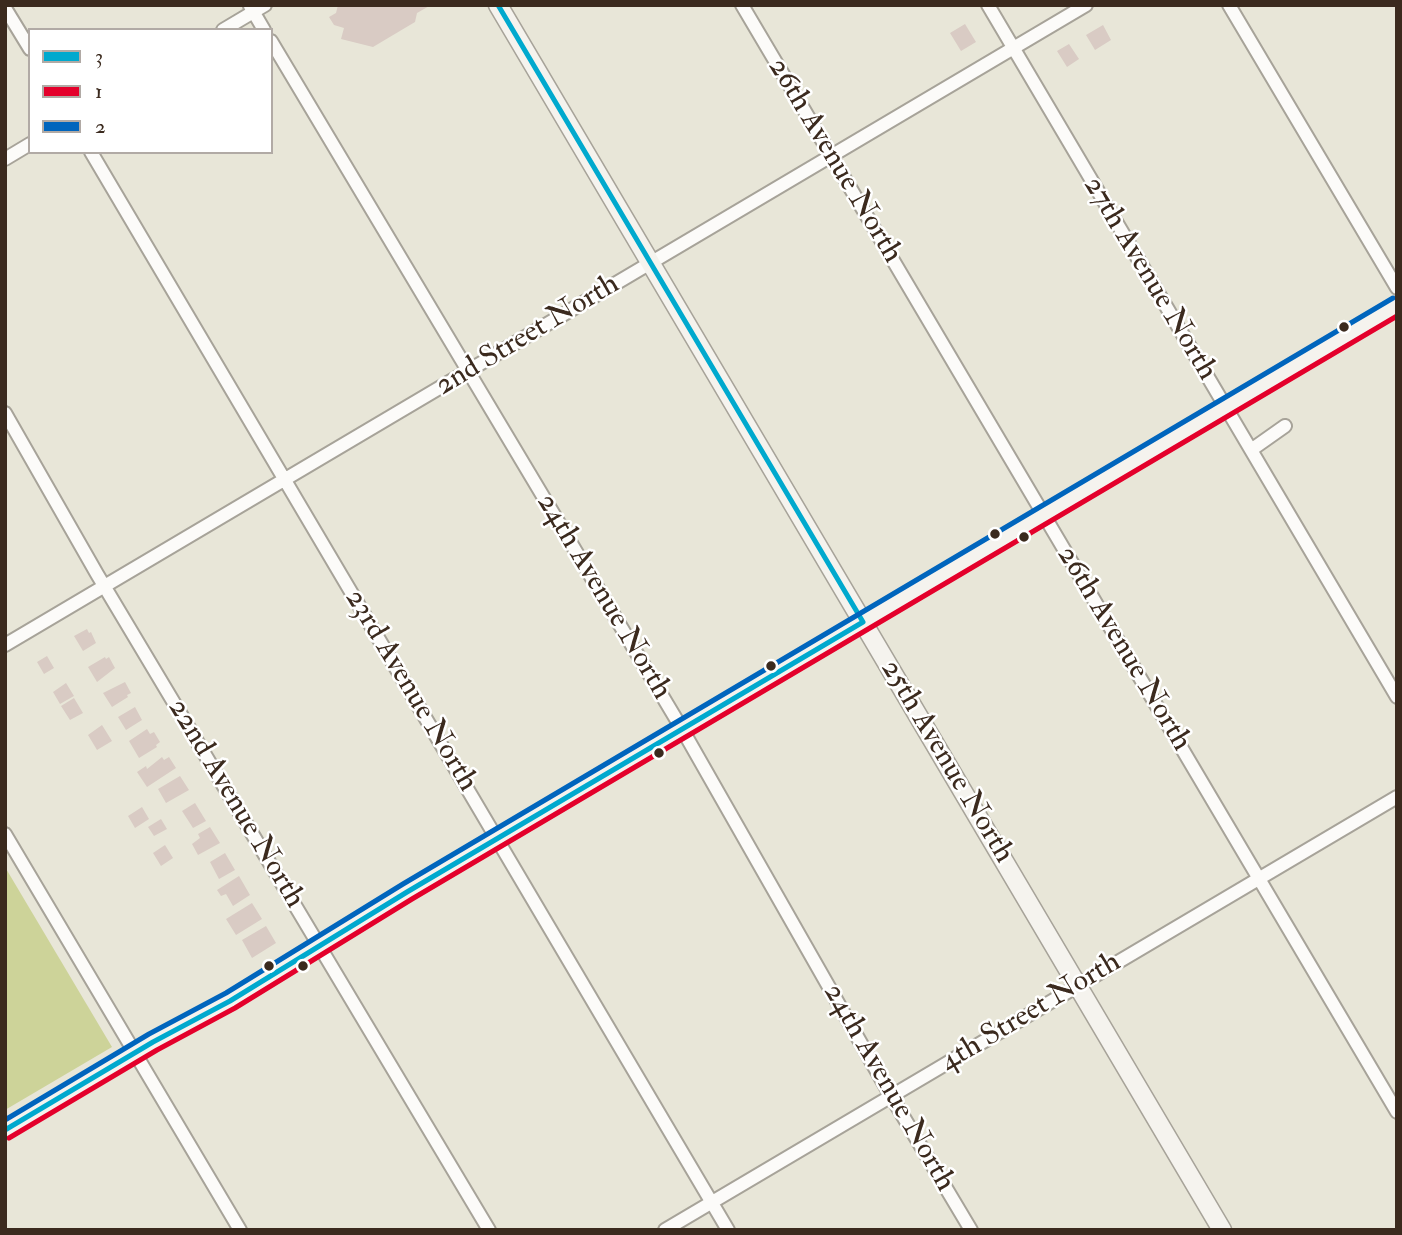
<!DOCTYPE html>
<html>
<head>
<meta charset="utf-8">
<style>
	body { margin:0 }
	#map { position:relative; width:1402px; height:1235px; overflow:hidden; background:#e8e6d8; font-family:"IM FELL Double Pica",serif }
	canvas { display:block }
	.frame { position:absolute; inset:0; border:7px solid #3b2a1e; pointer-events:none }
	.legend { position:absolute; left:28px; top:28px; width:245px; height:126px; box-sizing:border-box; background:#fff; border:2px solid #b1aaa5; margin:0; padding:9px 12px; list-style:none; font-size:21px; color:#3b2a1e }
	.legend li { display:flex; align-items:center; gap:14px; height:35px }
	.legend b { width:35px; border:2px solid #b1aaa5 }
</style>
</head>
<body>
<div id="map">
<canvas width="1402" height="1235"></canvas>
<div class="frame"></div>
<ul class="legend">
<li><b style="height:9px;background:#00a9ce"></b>3</li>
<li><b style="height:9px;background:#e4002b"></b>1</li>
<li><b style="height:9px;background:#0065bd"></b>2</li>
</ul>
</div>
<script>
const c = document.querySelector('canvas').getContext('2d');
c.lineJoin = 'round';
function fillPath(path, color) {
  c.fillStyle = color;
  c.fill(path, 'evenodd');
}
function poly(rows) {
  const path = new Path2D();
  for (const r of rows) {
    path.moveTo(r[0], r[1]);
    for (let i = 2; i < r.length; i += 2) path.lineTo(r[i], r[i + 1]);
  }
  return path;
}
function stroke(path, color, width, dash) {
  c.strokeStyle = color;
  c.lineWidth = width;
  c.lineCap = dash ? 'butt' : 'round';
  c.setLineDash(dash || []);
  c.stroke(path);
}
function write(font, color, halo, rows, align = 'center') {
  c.font = font + ' "IM FELL Double Pica",serif';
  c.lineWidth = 5;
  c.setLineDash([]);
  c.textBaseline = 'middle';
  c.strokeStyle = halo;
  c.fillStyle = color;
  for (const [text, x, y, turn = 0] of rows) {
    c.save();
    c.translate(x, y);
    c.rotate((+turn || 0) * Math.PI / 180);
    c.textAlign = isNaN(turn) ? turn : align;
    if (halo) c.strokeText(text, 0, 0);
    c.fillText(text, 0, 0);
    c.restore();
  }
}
fillPath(poly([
	[5,867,112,1047,5,1110]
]), '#cdd399');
fillPath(poly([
	[338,5,431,5,417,13,415,22,373,47,341,39,344,28,334,25,329,17,336,13],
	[965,24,976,42,961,51,950,33],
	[1103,25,1111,40,1095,50,1086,35],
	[1069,44,1079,59,1067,67,1057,51],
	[87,629,89,633,91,632,96,643,83,651,74,636],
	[47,656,54,668,44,674,37,662],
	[105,657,106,659,109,657,115,668,97,682,88,667],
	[125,682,131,693,127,695,128,697,112,707,103,693],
	[66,683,74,696,60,704,53,692],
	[74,698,83,713,70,720,61,706],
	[135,707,142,720,126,730,118,717],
	[102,725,112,741,97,750,88,735],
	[147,729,150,734,154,732,160,742,156,745,157,747,139,758,129,741],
	[162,757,164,760,169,757,176,768,147,787,137,772,146,766,147,769],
	[180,776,189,790,166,803,158,789],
	[195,803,206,821,193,828,182,811],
	[142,807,149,819,135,828,128,816],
	[161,819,167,829,154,836,148,827],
	[210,827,220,843,198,855,192,844,200,838,198,834],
	[165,845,173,858,161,866,153,853],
	[225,853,235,870,219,879,210,862],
	[239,876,250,895,233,906,226,894,221,896,217,890],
	[252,903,262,919,236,935,226,919],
	[266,926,276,943,252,958,242,940]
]), '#d9cbc4');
const street = poly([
	[742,5,1397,1112],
	[988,5,1397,697],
	[1229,5,1397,288],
	[250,6,264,30],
	[5,8,30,49],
	[223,30,265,5],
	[271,41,682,729,891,1096,971,1230],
	[91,152,728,1230],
	[5,159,30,144],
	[5,413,97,574,489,1230],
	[1251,450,1285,426],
	[5,645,1086,5],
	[5,834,240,1230],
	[665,1230,1397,797]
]);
const secondary = poly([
	[498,5,1222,1230],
	[5,1130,153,1042,230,1001,407,892,1397,306]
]);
stroke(street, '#a7a399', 16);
stroke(secondary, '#a7a399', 21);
stroke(street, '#fcfbf9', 12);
stroke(secondary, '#f5f3ee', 18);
stroke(poly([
	[5,1130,153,1042,230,1001,407,892,863,622,498,5]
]), '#00a9ce', 5);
stroke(poly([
	[9,1138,157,1050,235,1008,412,899,1397,316]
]), '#e4002b', 5);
stroke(poly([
	[5,1120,149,1034,226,993,403,884,1393,298]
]), '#0065bd', 5);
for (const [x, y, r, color] of [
	[1344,327,6,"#3b2a1e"],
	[995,534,6,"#3b2a1e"],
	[1024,537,6,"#3b2a1e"],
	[771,666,6,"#3b2a1e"],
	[659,753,6,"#3b2a1e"],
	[269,966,6,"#3b2a1e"],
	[303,966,6,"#3b2a1e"]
]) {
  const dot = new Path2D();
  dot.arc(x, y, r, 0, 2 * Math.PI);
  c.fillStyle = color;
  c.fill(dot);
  stroke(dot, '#fff', 2.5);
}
write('30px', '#3b2a1e', '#fff', [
	["26th Avenue North",834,161,59],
	["27th Avenue North",1149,279,59],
	["2nd Street North",528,336,-31],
	["24th Avenue North",603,597,59],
	["26th Avenue North",1123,649,59],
	["23rd Avenue North",410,691,59],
	["25th Avenue North",946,762,59],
	["22nd Avenue North",235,804,59],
	["4th Street North",1031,1013,-31],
	["24th Avenue North",888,1088,60]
]);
</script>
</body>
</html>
